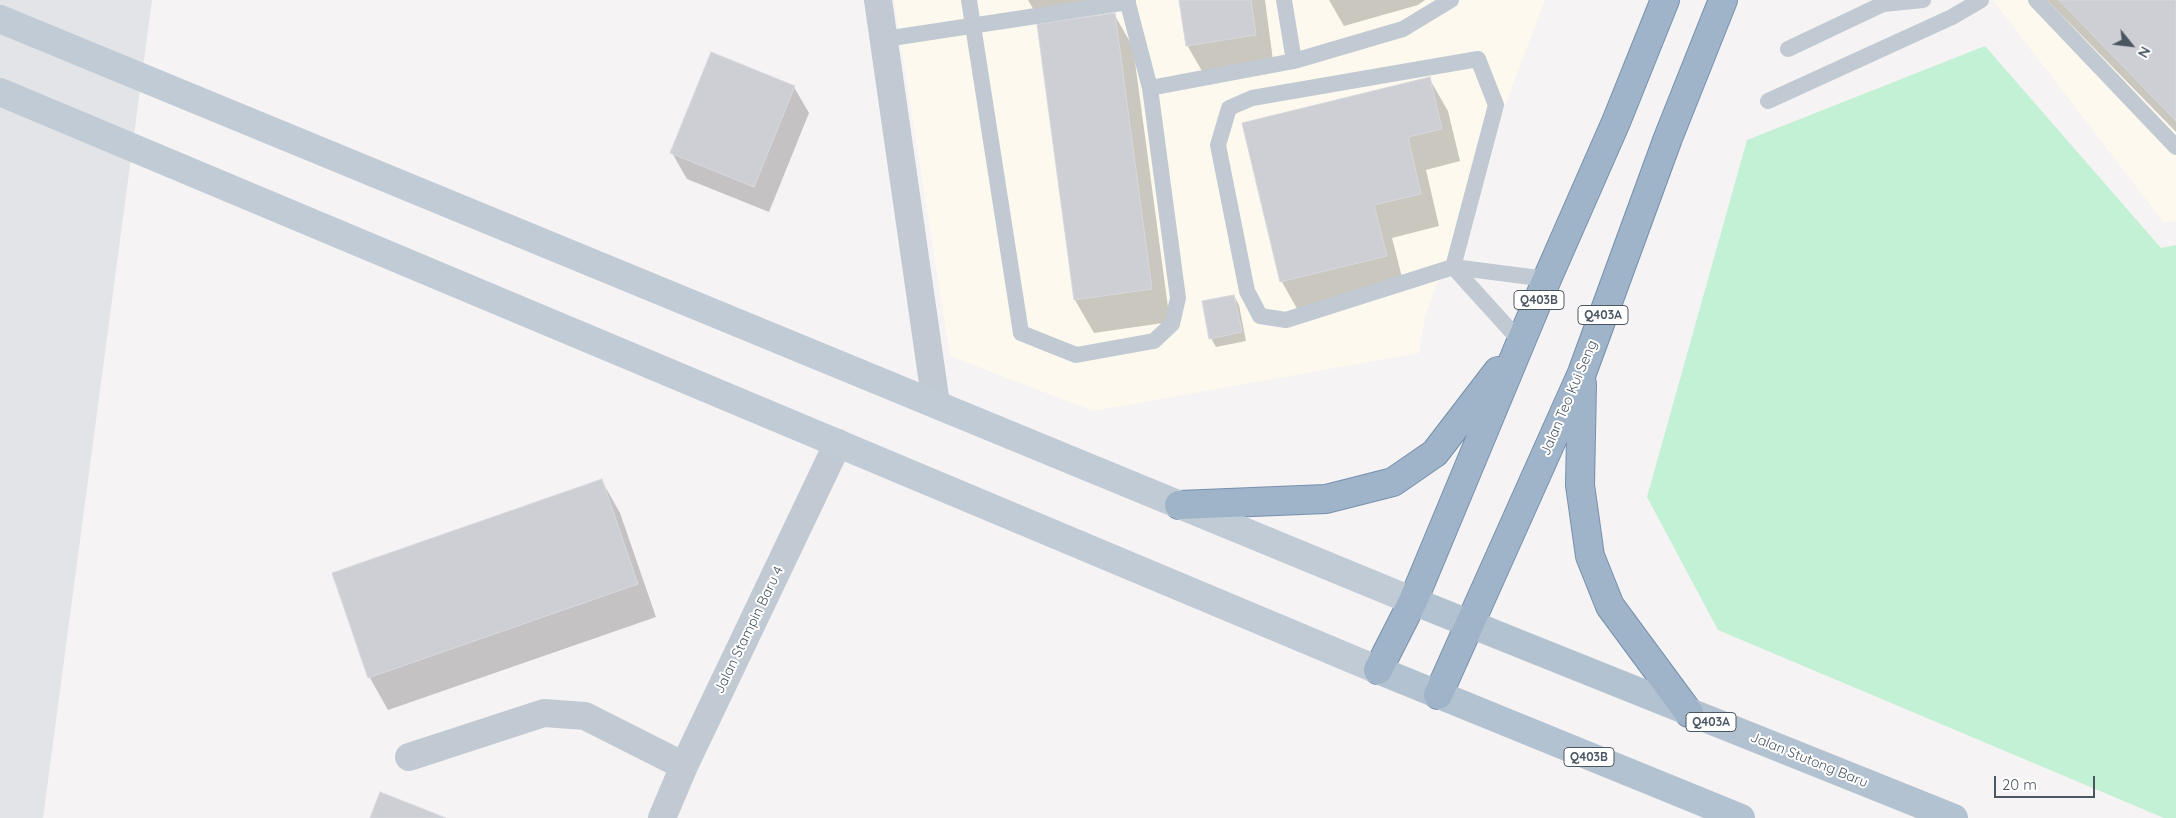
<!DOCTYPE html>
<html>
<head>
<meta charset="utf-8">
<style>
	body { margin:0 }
	#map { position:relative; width:2176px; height:818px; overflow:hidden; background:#f5f3f3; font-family:Quicksand,sans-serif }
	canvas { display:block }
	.north { position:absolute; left:2106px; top:20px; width:50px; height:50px; -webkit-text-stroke:4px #fff; paint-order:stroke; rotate:119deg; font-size:14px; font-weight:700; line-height:20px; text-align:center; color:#4a5661 }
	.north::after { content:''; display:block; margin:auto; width:18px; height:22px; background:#4a5661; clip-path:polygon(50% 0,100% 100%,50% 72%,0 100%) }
	.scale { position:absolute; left:1994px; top:776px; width:101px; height:22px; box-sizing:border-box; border:2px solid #4a5661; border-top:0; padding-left:6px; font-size:15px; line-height:18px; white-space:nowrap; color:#4a5661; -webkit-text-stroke:4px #fff; paint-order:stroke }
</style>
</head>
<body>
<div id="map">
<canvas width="2176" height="818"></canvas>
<div class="north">N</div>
<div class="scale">20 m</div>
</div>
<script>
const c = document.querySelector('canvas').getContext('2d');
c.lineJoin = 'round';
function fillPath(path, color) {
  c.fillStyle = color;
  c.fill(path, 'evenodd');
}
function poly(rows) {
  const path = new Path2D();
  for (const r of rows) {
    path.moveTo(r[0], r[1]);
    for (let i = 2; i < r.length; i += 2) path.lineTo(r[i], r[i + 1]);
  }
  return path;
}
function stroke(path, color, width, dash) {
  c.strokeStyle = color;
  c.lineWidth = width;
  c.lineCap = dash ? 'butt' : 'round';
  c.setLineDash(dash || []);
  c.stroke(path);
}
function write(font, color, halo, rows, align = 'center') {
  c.font = font + ' Quicksand,sans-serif';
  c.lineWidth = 4;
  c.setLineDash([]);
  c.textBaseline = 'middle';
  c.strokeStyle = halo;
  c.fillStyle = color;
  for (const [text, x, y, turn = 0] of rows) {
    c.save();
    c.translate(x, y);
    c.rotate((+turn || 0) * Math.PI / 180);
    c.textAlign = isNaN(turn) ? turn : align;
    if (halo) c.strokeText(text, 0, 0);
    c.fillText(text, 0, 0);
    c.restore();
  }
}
fillPath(poly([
	[894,0,1545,0,1425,316,1419,353,1093,411,950,356],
	[1993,0,2176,0,2176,220,2164,223]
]), '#fdf9ef');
fillPath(poly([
	[0,0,152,0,43,818,0,818]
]), '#e2e4e7');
fillPath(poly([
	[1985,46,2161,248,2176,245,2176,818,2164,818,1718,630,1647,497,1747,140]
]), '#c3f1d5');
fillPath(poly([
	[1028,0,1110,0,1039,19],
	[1181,0,1265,0,1274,68,1206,78,1187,45],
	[1329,0,1425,0,1418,5,1344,26],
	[2047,0,2176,0,2176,132],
	[1114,14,1133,47,1170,322,1094,333,1075,300,1039,25],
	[1429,78,1448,111,1460,161,1426,170,1439,226,1392,238,1405,289,1300,314,1282,282,1244,124],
	[794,87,809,113,769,212,687,179,672,153],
	[1234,296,1239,305,1246,341,1216,347,1211,338],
	[602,481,620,513,656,617,388,710,370,678,334,574]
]), '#0003');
const building = poly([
	[1179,0,1251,0,1256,35,1186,46,1179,0],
	[2059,0,2176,0,2176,121,2059,0],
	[1115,13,1152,289,1074,300,1037,24,1115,13],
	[711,52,795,86,754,187,670,153,711,52],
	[1430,77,1442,129,1408,137,1421,194,1374,205,1387,256,1280,282,1242,123,1430,77],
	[1234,295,1242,332,1209,339,1202,301,1234,295],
	[602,479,638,584,368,678,332,573,602,479],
	[380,792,446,818,370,818,380,792]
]);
fillPath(building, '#cdcfd5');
stroke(building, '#d7d9de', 1);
const trunk = poly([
	[1582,384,1580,485,1590,556,1610,606,1689,713],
	[1179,505,1326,499,1393,482,1435,453,1498,371],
	[1378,670,1413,601,1547,279,1616,122,1665,0],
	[1438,695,1582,373,1668,138,1723,0]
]);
stroke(trunk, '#7690ad', 30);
stroke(poly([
	[969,0,1021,333,1076,355,1154,341,1172,324,1178,298,1150,88,1127,0],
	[1284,0,1294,61],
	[2036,0,2176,147],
	[885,39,1128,2],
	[1788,49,1883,4,1923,0],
	[1150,88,1294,61,1403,29,1451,0],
	[1768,101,1952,17,1981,0],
	[1453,267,1496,105,1478,59,1252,98,1229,108,1218,145,1247,291,1260,316,1286,320,1453,267,1547,279],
	[1453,267,1521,342]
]), '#c1cad2', 16);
stroke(poly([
	[878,0,936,404],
	[409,757,544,713,585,716,684,766],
	[662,818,684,766,838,443]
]), '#c1cad2', 28);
stroke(poly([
	[0,19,1413,601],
	[0,92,1378,670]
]), '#c1cbd6', 28);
stroke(poly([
	[1413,601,1954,818],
	[1378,670,1741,818]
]), '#b3c2d1', 28);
stroke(trunk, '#9fb4c9', 28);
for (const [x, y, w] of [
	[1539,300,50],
	[1603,315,50],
	[1711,722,50],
	[1589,757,50]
]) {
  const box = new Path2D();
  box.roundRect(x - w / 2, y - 9.5, w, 19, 4);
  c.fillStyle = '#fff';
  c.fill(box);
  stroke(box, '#4a5661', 1);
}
write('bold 12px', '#4a5661', null, [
	["Q403B",1539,300],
	["Q403A",1603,315],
	["Q403A",1711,722],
	["Q403B",1589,757]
]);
write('14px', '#4a5661', '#fff', [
	["Jalan Teo Kui Seng",1569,398,-67],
	["Jalan Stampin Baru 4",749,630,-64],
	["Jalan Stutong Baru",1809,760,22]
]);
</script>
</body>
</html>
